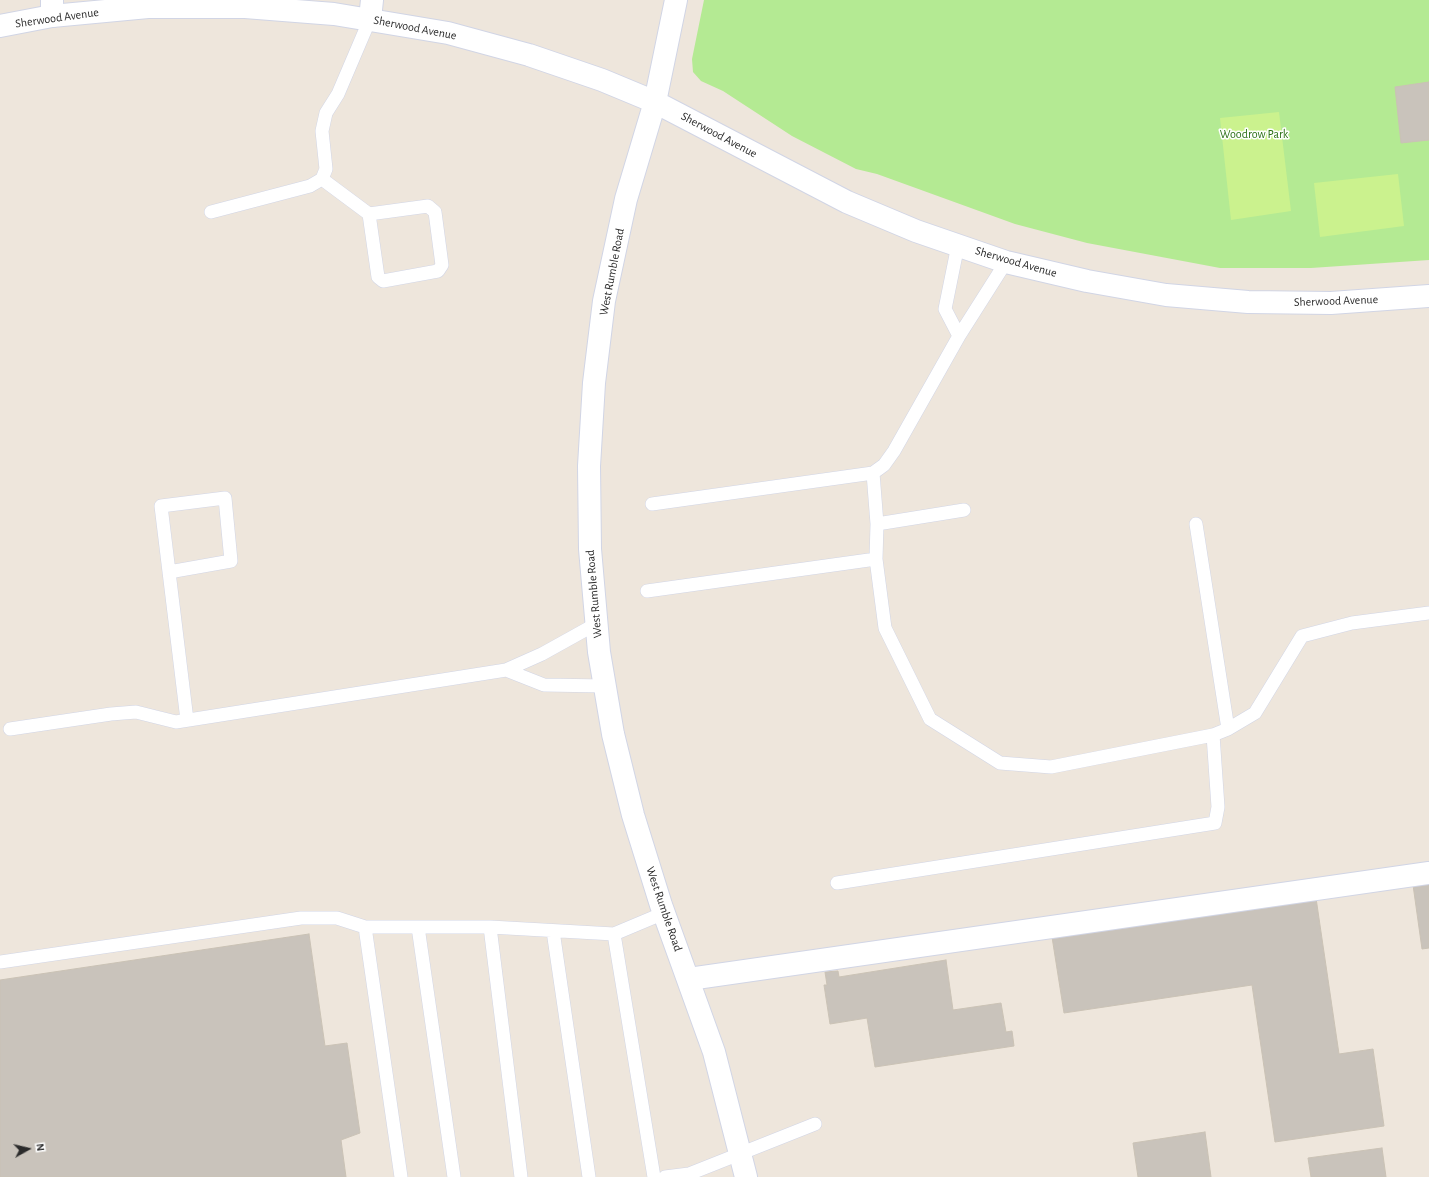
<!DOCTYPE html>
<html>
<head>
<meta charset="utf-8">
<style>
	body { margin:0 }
	#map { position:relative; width:1429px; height:1177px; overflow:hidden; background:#eee6dc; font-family:"Alegreya Sans",sans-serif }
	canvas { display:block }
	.north { position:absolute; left:8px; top:1129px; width:40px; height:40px; -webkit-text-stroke:3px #fff; paint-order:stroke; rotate:82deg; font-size:11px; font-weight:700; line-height:16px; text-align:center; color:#2b2b2b }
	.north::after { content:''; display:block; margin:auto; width:14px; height:18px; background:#2b2b2b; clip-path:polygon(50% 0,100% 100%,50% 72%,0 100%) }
</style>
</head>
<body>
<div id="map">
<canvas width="1429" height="1177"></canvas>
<div class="north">N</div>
</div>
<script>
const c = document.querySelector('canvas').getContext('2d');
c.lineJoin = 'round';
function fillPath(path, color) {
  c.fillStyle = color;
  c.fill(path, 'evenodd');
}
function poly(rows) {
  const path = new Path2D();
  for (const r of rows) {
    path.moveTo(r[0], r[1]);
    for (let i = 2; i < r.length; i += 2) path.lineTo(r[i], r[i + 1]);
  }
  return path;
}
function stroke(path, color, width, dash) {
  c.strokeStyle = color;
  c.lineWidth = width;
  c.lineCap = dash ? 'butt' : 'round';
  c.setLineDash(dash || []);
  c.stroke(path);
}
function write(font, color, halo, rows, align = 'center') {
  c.font = font + ' "Alegreya Sans",sans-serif';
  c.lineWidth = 3;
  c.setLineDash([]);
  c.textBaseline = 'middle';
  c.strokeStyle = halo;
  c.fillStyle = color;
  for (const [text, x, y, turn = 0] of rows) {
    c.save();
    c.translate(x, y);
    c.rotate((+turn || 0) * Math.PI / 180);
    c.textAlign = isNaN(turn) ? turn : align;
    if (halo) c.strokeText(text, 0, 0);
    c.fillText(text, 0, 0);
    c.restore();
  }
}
fillPath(poly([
	[704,0,1429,0,1429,260,1311,268,1220,268,1087,243,1015,224,877,174,856,169,792,136,723,91,701,81,693,72,692,59]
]), '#b4ea93');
fillPath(poly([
	[1279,112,1291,211,1231,220,1220,118],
	[1398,174,1404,226,1320,237,1314,183]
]), '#cbf28e');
const building = poly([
	[1429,82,1429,140,1401,143,1395,87,1429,82],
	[1429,883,1429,948,1422,949,1413,885,1429,883],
	[1316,898,1339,1054,1373,1049,1384,1126,1275,1142,1252,985,1064,1013,1052,937,1316,898],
	[309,934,325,1046,347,1043,360,1133,341,1140,346,1177,0,1177,0,980,309,934],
	[946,960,953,1010,1001,1003,1006,1032,1012,1031,1014,1046,875,1067,867,1018,830,1024,824,985,827,985,825,972,838,971,839,977,946,960],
	[1205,1132,1211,1177,1138,1177,1133,1143,1205,1132],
	[1382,1148,1386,1177,1311,1177,1308,1158,1382,1148]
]);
fillPath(building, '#c9c3bb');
stroke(building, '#cac2b5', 1);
const lane = poly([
	[322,179,369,214,428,206,435,212,442,265,438,271,383,281,378,277,369,214],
	[211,212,310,186,322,179,326,169,322,131,326,113,338,94,370,19],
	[958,245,945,309,959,336],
	[873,473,877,524],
	[652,504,873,473,884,465,894,451,959,336,1006,262],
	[1196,524,1228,729],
	[876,559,885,628,930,719,1000,763,1051,767,1213,735,1228,729,1255,713,1302,636,1352,623,1429,613],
	[169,572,231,561,225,498,161,506,187,720],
	[647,591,876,559,877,524,964,510],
	[506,670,544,685,605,686],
	[10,729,111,714,136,712,176,722,506,670,542,654,596,624],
	[837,883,1215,823,1218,807,1213,735],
	[365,927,401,1177],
	[418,927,454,1177],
	[490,927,521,1177],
	[553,931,589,1177],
	[614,934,654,1177],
	[0,962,301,918,337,918,365,927,490,927,614,934,664,913],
	[665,1177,689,1174,815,1124]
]);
const street = poly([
	[52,16,52,0],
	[370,19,372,0],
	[689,979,1429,873]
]);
const secondary = poly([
	[676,0,655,102,626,199,604,301,594,383,589,466,590,549,599,652,613,734,633,815,661,905,714,1052,746,1177],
	[0,26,52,16,148,7,245,7,334,14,448,33,529,55,602,80,655,102,847,202,916,231,1006,262,1087,281,1166,295,1248,302,1331,303,1429,296]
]);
stroke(lane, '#d1d5e5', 14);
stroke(street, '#d1d5e5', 24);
stroke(secondary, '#d1d5e5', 24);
stroke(lane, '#fff', 13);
stroke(street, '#fff', 22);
stroke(secondary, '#fff', 22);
write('12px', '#2b2b2b', '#fff', [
	["Sherwood Avenue",57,18,-8],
	["Sherwood Avenue",415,28,11],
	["Sherwood Avenue",719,135,28],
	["Sherwood Avenue",1016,262,16],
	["West Rumble Road",612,272,-79],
	["Sherwood Avenue",1336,301,-2],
	["West Rumble Road",594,594,-95],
	["West Rumble Road",664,909,71]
]);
write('12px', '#2a6f13', '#fff', [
	["Woodrow Park",1254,134]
]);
</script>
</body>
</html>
